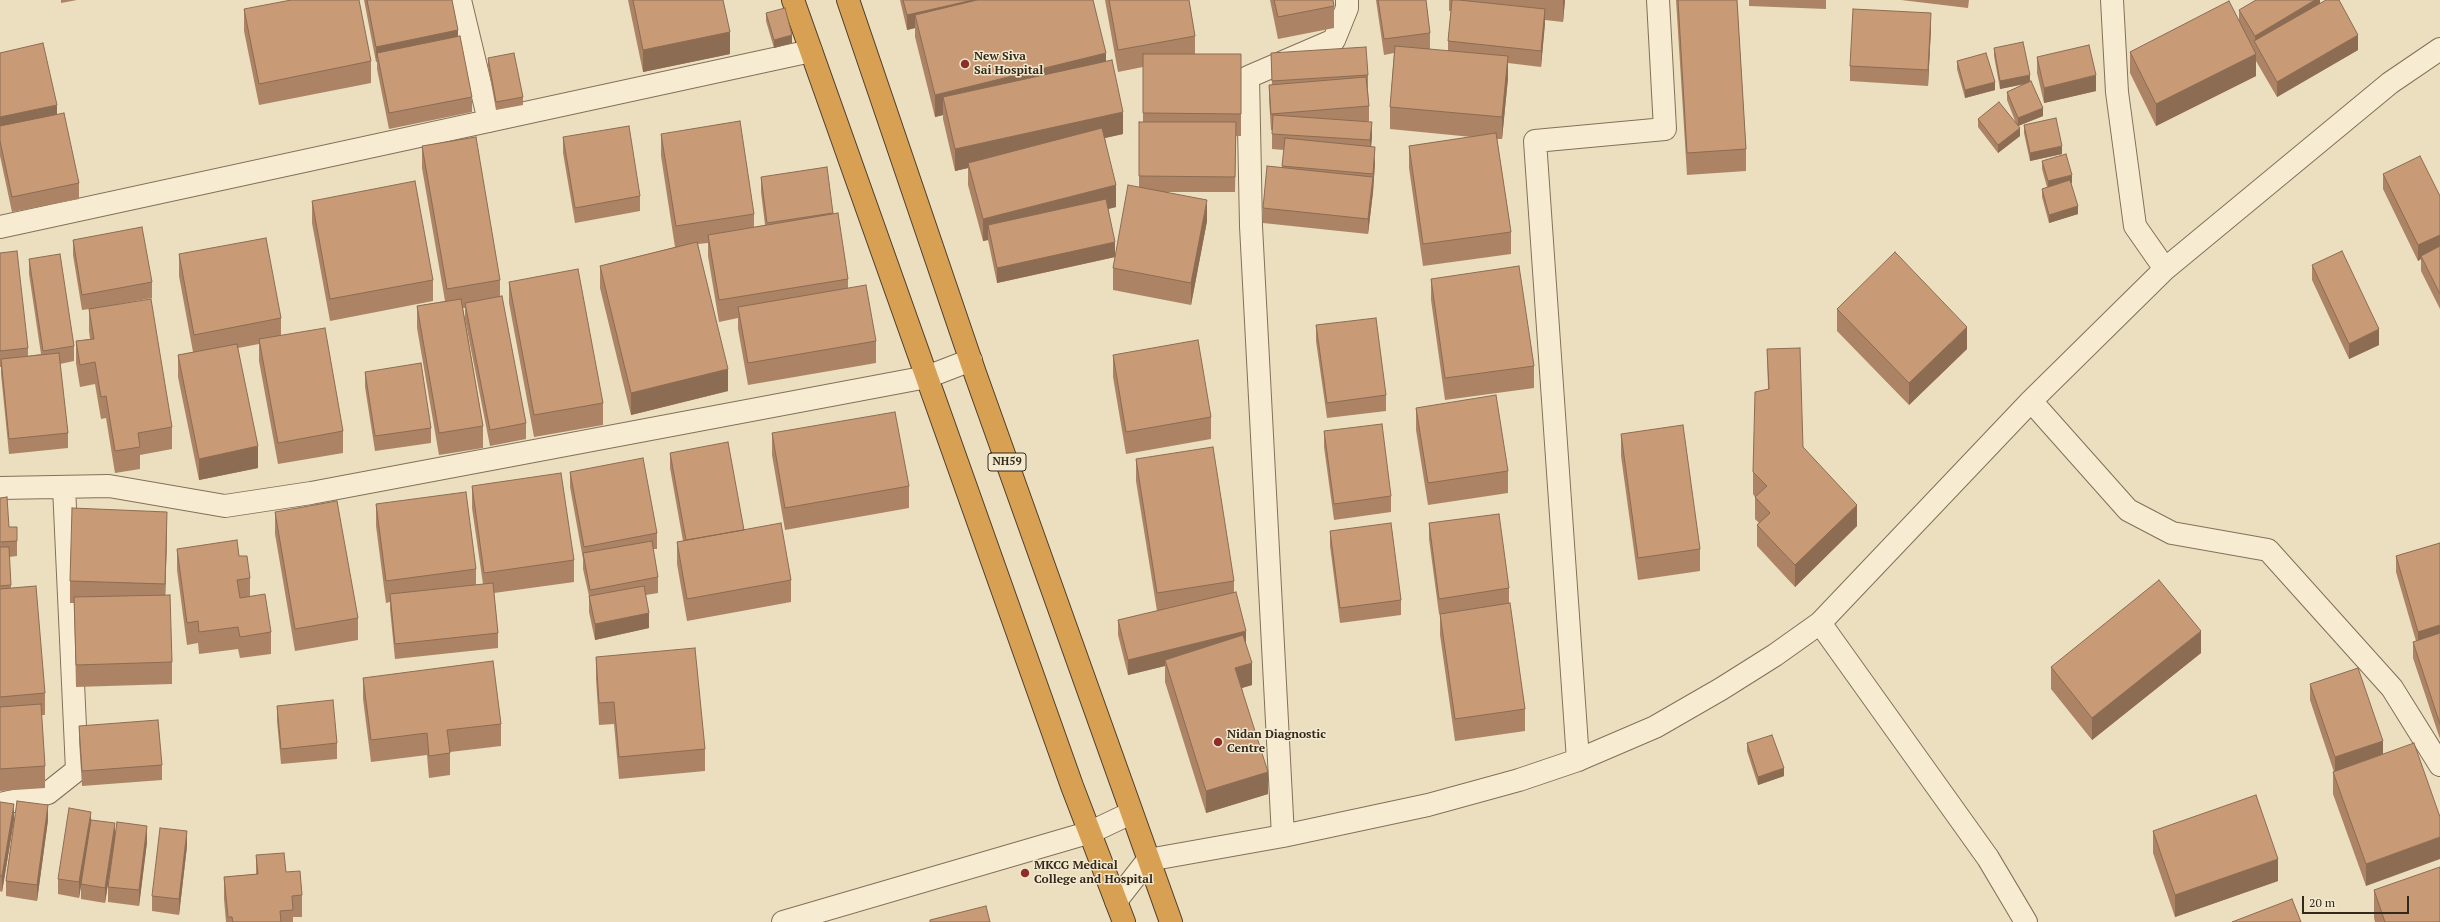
<!DOCTYPE html>
<html>
<head>
<meta charset="utf-8">
<style>
	body { margin:0 }
	#map { position:relative; width:2440px; height:922px; overflow:hidden; background:#ebdfbf; font-family:"PT Serif",serif }
	canvas { display:block }
	.scale { position:absolute; left:2302px; top:896px; width:107px; height:18px; box-sizing:border-box; border:2px solid #33281c; border-top:0; padding-left:5px; font-size:12px; line-height:14px; white-space:nowrap; color:#33281c; -webkit-text-stroke:3px #f3e9ce; paint-order:stroke }
</style>
</head>
<body>
<div id="map">
<canvas width="2440" height="922"></canvas>
<div class="scale">20 m</div>
</div>
<script>
const c = document.querySelector('canvas').getContext('2d');
c.lineJoin = 'round';
function poly(rows) {
  const path = new Path2D();
  for (const r of rows) {
    path.moveTo(r[0], r[1]);
    for (let i = 2; i < r.length; i += 2) path.lineTo(r[i], r[i + 1]);
  }
  return path;
}
function stroke(path, color, width, dash) {
  c.strokeStyle = color;
  c.lineWidth = width;
  c.lineCap = dash ? 'butt' : 'round';
  c.setLineDash(dash || []);
  c.stroke(path);
}
function fillPath(path, color) {
  c.fillStyle = color;
  c.fill(path, 'evenodd');
}
function write(font, color, halo, rows, align = 'center') {
  c.font = font + ' "PT Serif",serif';
  c.lineWidth = 3;
  c.setLineDash([]);
  c.textBaseline = 'middle';
  c.strokeStyle = halo;
  c.fillStyle = color;
  for (const [text, x, y, turn = 0] of rows) {
    c.save();
    c.translate(x, y);
    c.rotate((+turn || 0) * Math.PI / 180);
    c.textAlign = isNaN(turn) ? turn : align;
    if (halo) c.strokeText(text, 0, 0);
    c.fillText(text, 0, 0);
    c.restore();
  }
}
const minor = poly([
	[460,0,489,121],
	[2112,0,2117,92,2135,226,2165,269],
	[0,227,811,51],
	[2031,401,2128,510,2172,533,2268,550,2392,688,2440,765],
	[0,488,109,486,225,506,311,493,927,377,971,360],
	[1820,623,1988,858,2026,922],
	[1578,760,1535,141,1665,129,1658,0],
	[0,804,48,793,77,770,64,487],
	[1283,836,1251,226,1248,77,1334,40,1347,8,1347,0],
	[1116,901,1148,860,1283,836,1428,805,1519,780,1578,760,1655,727,1721,689,1775,655,1820,623,2031,401,2165,269,2390,83,2440,49],
	[783,922,1091,832,1131,813]
]);
const highway = poly([
	[793,0,1072,786,1124,922],
	[848,0,975,373,1171,922]
]);
stroke(minor, '#837058', 24);
stroke(highway, '#503e2d', 24);
stroke(minor, '#f7ecd2', 22);
stroke(highway, '#d8a052', 22);
fillPath(poly([
	[61,0,77,0,61,3],
	[364,0,452,0,458,37,472,97,472,112,389,129,377,69,377,62,376,62],
	[628,0,723,0,730,54,643,72],
	[900,0,1093,0,1106,61,1123,134,1105,138,1116,207,1108,209,1115,257,1139,187,1139,122,1143,122,1143,67,1118,72,1105,0,1189,0,1195,36,1195,54,1241,54,1241,136,1236,136,1235,192,1167,192,1207,221,1191,305,1113,290,1113,268,1115,257,997,283,988,240,983,241,968,185,968,168,955,171,943,119,943,115,935,117,915,37,915,28,907,30],
	[1270,0,1333,0,1334,6,1334,28,1278,39],
	[1376,0,1426,0,1430,33,1430,49,1427,49,1448,51,1448,41,1451,11,1449,11,1449,0,1565,0,1563,22,1545,20,1541,67,1508,63,1508,78,1502,139,1497,139,1511,232,1511,254,1423,266,1409,168,1409,146,1472,137,1390,129,1390,107,1394,53,1384,55],
	[1676,0,1737,0,1746,149,1746,171,1687,175],
	[1749,0,1826,0,1826,9,1749,6],
	[1901,0,1969,0,1968,8],
	[2320,0,2320,3,2358,50,2277,97,2256,61,2256,76,2156,126,2130,73,2130,52,2239,21,2239,10],
	[244,9,371,61,371,83,259,105,244,31],
	[766,13,792,43,774,48,766,21],
	[1931,28,1928,86,1850,81,1850,66],
	[1994,48,2030,82,2043,116,2018,126,2020,136,1998,153,1978,127,1978,119,2017,126,2007,100,2007,92,2027,83,2000,89,1994,56],
	[0,53,57,115,79,183,79,199,12,212,0,156],
	[1271,53,1368,75,1368,90,1369,106,1369,121,1366,121,1372,137,1371,147,1375,163,1373,192,1368,234,1263,223,1263,208,1282,167,1284,150,1272,149,1272,130,1271,130,1269,100,1269,85,1272,85],
	[2037,57,2096,91,2044,103,2037,73],
	[488,58,523,97,523,105,496,110,488,66],
	[1957,61,1995,90,1965,98,1957,69],
	[2024,125,2062,154,2030,161,2024,133],
	[661,134,754,214,754,227,765,225,761,192,761,177,833,213,848,279,848,288,876,341,876,363,748,385,738,329,738,318,719,322,708,256,708,243,698,244,728,391,631,415,600,288,600,266,675,247,661,156],
	[563,137,640,196,640,211,575,223,563,153],
	[422,146,500,280,500,297,526,423,526,439,490,446,465,319,465,308,463,308,483,426,483,448,439,455,417,328,417,306,445,301,422,168],
	[2042,161,2072,183,2071,183,2078,214,2049,223,2042,197,2042,189,2047,187,2042,169],
	[2383,174,2440,196,2440,309,2421,271,2421,259,2418,261,2383,189],
	[312,201,433,280,433,301,330,321,312,223],
	[73,240,152,282,152,298,97,308,172,427,172,449,140,455,140,469,115,473,106,418,101,419,95,384,80,387,76,363,76,341,90,339,89,331,89,309,82,310,73,255],
	[0,253,28,348,28,356,41,354,29,274,29,259,74,346,74,361,60,364,68,433,68,448,9,454,1,374,1,367,0,367],
	[179,254,281,318,281,335,343,431,343,453,278,464,259,361,259,344,238,348,258,468,199,480,178,377,178,355,193,352,179,276],
	[2312,265,2379,345,2349,359,2312,280],
	[1431,279,1534,366,1534,388,1445,400,1431,300],
	[509,282,603,403,603,425,534,437,509,303],
	[1837,309,1967,349,1909,405,1837,331],
	[1316,325,1386,395,1386,411,1327,418,1316,341],
	[1767,349,1803,447,1857,526,1795,587,1757,546,1757,525,1759,523,1755,519,1755,497,1753,494,1753,472,1768,389],
	[1113,355,1211,417,1211,439,1126,454,1113,377],
	[365,372,431,428,431,443,375,451,365,387],
	[1416,408,1508,471,1508,493,1428,505,1416,430],
	[1324,431,1391,496,1391,512,1334,520,1324,447],
	[772,433,909,486,909,508,785,530,772,455],
	[1621,434,1700,549,1700,571,1638,580,1621,456],
	[670,453,791,580,791,602,687,621,677,564,677,542,683,541,670,468],
	[1136,459,1234,581,1234,592,1246,644,1252,685,1242,688,1268,794,1206,813,1165,682,1165,666,1128,675,1118,635,1118,620,1157,611,1136,481],
	[570,472,657,533,657,549,653,549,658,577,658,593,646,595,649,628,595,640,589,612,589,596,583,569,583,559,570,487],
	[472,486,574,560,574,582,494,593,498,633,498,648,395,659,390,609,390,602,386,603,376,526,376,504,476,569,476,585,483,584,472,508],
	[0,498,9,527,17,541,17,556,9,557,11,588,45,693,45,715,41,715,45,766,45,788,0,791],
	[275,512,358,618,358,640,295,651,275,534],
	[1429,523,1509,588,1509,604,1525,709,1525,731,1455,741,1440,635,1440,614,1439,614,1429,539],
	[1330,531,1401,600,1401,615,1340,623,1330,546],
	[167,534,165,595,172,662,172,684,76,687,74,603,70,603,70,581],
	[2440,543,2440,739,2413,658,2413,642,2416,641,2396,572,2396,556],
	[177,549,239,556,250,578,250,596,271,632,271,654,240,658,238,649,199,654,198,643,187,645,177,570],
	[2201,653,2092,740,2051,689,2051,667],
	[596,657,705,749,705,771,619,779,614,724,599,725,596,679],
	[363,678,501,724,501,746,450,752,450,775,429,778,427,755,371,762,363,699],
	[2310,684,2383,741,2366,886,2333,794,2333,772,2334,772,2310,700],
	[277,706,337,743,337,759,281,764,277,721],
	[79,726,162,765,162,780,82,786,79,741],
	[1747,743,1784,776,1758,785,1747,751],
	[0,802,14,820,2,892,0,891],
	[48,820,37,901,6,896,6,881],
	[91,821,115,834,147,842,139,906,108,902,108,887,110,870,105,903,81,899,81,885,79,898,58,894,58,879],
	[2153,831,2278,881,2175,917,2153,853],
	[187,846,179,915,152,911,152,896],
	[256,855,286,872,302,895,302,917,293,917,293,922,226,922,224,899,224,877,256,874],
	[2374,890,2440,922,2375,922,2374,918]
]), '#ac8465');
fillPath(poly([
	[973,0,1044,0,915,15,915,28,907,30,907,15],
	[1563,0,1565,0,1563,22],
	[2315,0,2320,0,2320,12,2255,43,2255,36],
	[1545,9,1545,24,1541,67,1541,51],
	[1931,13,1931,28,1928,86,1928,70],
	[458,30,458,46,377,53,376,62,376,47],
	[730,32,730,54,643,72,643,50],
	[792,35,792,43,774,48,774,40],
	[2358,35,2358,50,2277,97,2277,82],
	[1106,53,1106,75,943,97,943,115,935,117,935,95],
	[2256,54,2256,76,2156,126,2156,104],
	[1508,56,1508,78,1502,139,1502,117],
	[2030,75,2030,83,2000,89,2000,81],
	[2096,75,2096,91,2044,103,2044,88],
	[1995,82,1995,90,1965,98,1965,90],
	[57,105,57,120,0,132,0,117],
	[2043,108,2043,116,2018,126,2018,118],
	[1123,112,1123,134,969,168,968,163,968,168,955,171,955,149],
	[1372,122,1372,137,1370,156,1370,140],
	[2020,128,2020,136,1998,153,1998,145],
	[2062,146,2062,154,2030,161,2030,153],
	[1375,147,1375,163,1373,192,1368,234,1368,219,1373,180],
	[2072,175,2072,183,2048,189,2048,181],
	[1116,185,1116,207,991,239,988,225,988,240,983,241,983,219],
	[1207,200,1207,221,1191,305,1191,283],
	[2078,206,2078,214,2049,223,2049,215],
	[2440,235,2440,250,2421,256,2421,259,2418,261,2418,245],
	[1115,242,1115,257,997,283,997,268],
	[1967,327,1967,349,1909,405,1909,383],
	[2379,329,2379,345,2349,359,2349,344],
	[728,369,728,391,631,415,631,393],
	[258,446,258,468,199,480,199,459],
	[1857,505,1857,526,1795,587,1795,565],
	[167,512,167,534,165,606,165,584],
	[649,613,649,628,595,640,595,624],
	[2440,625,2440,640,2418,647,2418,632],
	[1246,631,1246,646,1165,660,1165,666,1128,675,1128,660],
	[2201,631,2201,653,2092,740,2092,718],
	[1252,663,1252,685,1235,690,1235,668],
	[2383,741,2383,756,2335,773,2335,757],
	[1784,768,1784,776,1758,785,1758,777],
	[1268,772,1268,794,1206,813,1206,791],
	[14,804,14,820,2,892,2,876],
	[48,805,48,820,37,901,37,885],
	[91,812,91,827,79,898,79,882],
	[115,823,115,839,105,903,105,888],
	[147,826,147,842,139,906,139,890],
	[187,831,187,846,179,915,179,899],
	[2440,837,2440,859,2366,886,2366,864],
	[2278,859,2278,881,2175,917,2175,895]
]), '#8c6c53');
const building = poly([
	[291,0,359,0,371,61,259,84,244,9,291,0],
	[367,0,452,0,458,30,376,47,367,0],
	[633,0,723,0,730,32,643,50,633,0],
	[903,0,973,0,907,15,903,0],
	[977,0,1093,0,1106,53,935,95,915,15,977,0],
	[1109,0,1189,0,1195,36,1118,50,1109,0],
	[1274,0,1333,0,1334,6,1278,17,1274,0],
	[1378,0,1426,0,1430,33,1384,39,1378,0],
	[1452,0,1459,0,1545,9,1541,51,1448,41,1452,0],
	[1678,0,1737,0,1746,149,1687,153,1678,0],
	[2256,0,2315,0,2255,36,2239,10,2256,0],
	[2326,0,2339,0,2358,35,2277,82,2254,41,2326,0],
	[2229,1,2256,54,2156,104,2130,52,2229,1],
	[785,8,792,35,774,40,766,13,785,8],
	[1853,9,1931,13,1928,70,1850,66,1853,9],
	[460,36,472,97,389,113,377,53,460,36],
	[2023,42,2030,75,2000,81,1994,48,2023,42],
	[43,43,57,105,0,117,0,53,43,43],
	[2089,45,2096,75,2044,88,2037,57,2089,45],
	[1395,46,1508,56,1502,117,1390,107,1395,46],
	[1366,47,1368,75,1272,81,1271,53,1366,47],
	[514,53,523,97,496,102,488,58,514,53],
	[1986,53,1995,82,1965,90,1957,61,1986,53],
	[1143,54,1241,54,1241,114,1143,113,1143,54],
	[1112,60,1123,112,955,149,943,97,1112,60],
	[1366,77,1369,106,1271,114,1269,85,1366,77],
	[2031,81,2043,108,2018,118,2007,92,2031,81],
	[1999,102,2020,128,1998,145,1978,119,1999,102],
	[64,113,79,183,12,197,0,141,0,126,64,113],
	[1273,115,1372,122,1370,140,1272,134,1273,115],
	[2056,118,2062,146,2030,153,2024,125,2056,118],
	[740,121,754,214,676,226,661,134,740,121],
	[1139,122,1236,122,1235,177,1139,176,1139,122],
	[629,126,640,196,575,208,563,137,629,126],
	[1102,128,1116,185,983,219,968,163,1102,128],
	[1496,133,1511,232,1423,244,1409,146,1496,133],
	[476,137,500,280,447,289,422,146,476,137],
	[1285,138,1375,147,1373,174,1282,166,1285,138],
	[2066,154,2072,175,2048,181,2042,161,2066,154],
	[2420,156,2440,196,2440,235,2418,245,2383,174,2420,156],
	[1267,166,1373,177,1368,219,1263,208,1267,166],
	[827,167,833,213,767,223,761,177,827,167],
	[2070,180,2078,206,2049,215,2042,189,2070,180],
	[415,181,433,280,330,299,312,201,415,181],
	[1128,185,1207,200,1191,283,1113,268,1128,185],
	[1106,199,1115,242,997,268,988,225,1106,199],
	[838,213,848,279,719,300,708,235,838,213],
	[142,227,152,282,82,295,73,240,142,227],
	[266,238,281,318,194,335,179,254,266,238],
	[697,242,728,369,631,393,600,266,697,242],
	[2440,246,2440,294,2421,256,2440,246],
	[17,251,28,348,0,351,0,253,17,251],
	[2342,251,2379,329,2349,344,2312,265,2342,251],
	[1895,252,1967,327,1909,383,1837,309,1895,252],
	[60,254,74,346,43,351,29,259,60,254],
	[1519,266,1534,366,1445,378,1431,279,1519,266],
	[578,269,603,403,534,415,509,282,578,269],
	[866,285,876,341,748,363,738,307,866,285],
	[502,296,526,423,490,430,465,303,502,296],
	[151,299,172,427,138,433,140,447,115,451,106,396,101,397,95,362,80,365,76,341,94,339,89,309,151,299],
	[461,299,483,426,439,433,417,306,461,299],
	[1376,318,1386,395,1327,403,1316,325,1376,318],
	[325,328,343,431,278,443,259,339,325,328],
	[1198,340,1211,417,1126,432,1113,355,1198,340],
	[237,344,258,446,199,459,178,355,237,344],
	[1800,348,1803,447,1857,505,1795,565,1757,525,1770,513,1755,497,1767,486,1753,472,1755,392,1769,389,1767,349,1800,348],
	[59,353,68,433,9,439,1,359,59,353],
	[421,363,431,428,375,436,365,372,421,363],
	[1496,395,1508,471,1428,483,1416,408,1496,395],
	[895,412,909,486,785,508,772,433,895,412],
	[1382,424,1391,496,1334,504,1324,431,1382,424],
	[1683,425,1700,549,1638,558,1621,434,1683,425],
	[728,442,744,530,686,540,670,453,728,442],
	[1213,447,1234,581,1157,593,1136,459,1213,447],
	[643,458,657,533,584,547,570,472,643,458],
	[561,473,574,560,484,573,472,486,561,473],
	[466,492,476,569,386,581,376,504,466,492],
	[7,497,9,527,17,527,17,541,0,542,0,498,7,497],
	[337,501,358,618,295,629,275,512,337,501],
	[72,508,167,512,165,584,70,581,72,508],
	[1499,514,1509,588,1439,599,1429,523,1499,514],
	[781,523,791,580,687,599,677,542,781,523],
	[1391,523,1401,600,1340,608,1330,531,1391,523],
	[237,540,239,556,247,556,250,578,237,580,240,598,265,594,271,632,240,637,238,627,199,632,198,621,187,623,177,549,237,540],
	[652,541,658,577,590,590,583,553,652,541],
	[2440,543,2440,625,2418,632,2396,556,2440,543],
	[0,547,9,547,11,585,0,586,0,547],
	[2159,580,2201,631,2092,718,2051,667,2159,580],
	[493,583,498,633,395,644,390,594,493,583],
	[36,586,45,693,0,697,0,589,36,586],
	[644,586,649,613,595,624,589,596,644,586],
	[1236,592,1246,631,1128,660,1118,620,1236,592],
	[170,595,172,662,76,665,74,597,170,595],
	[1510,603,1525,709,1455,719,1440,614,1510,603],
	[2440,633,2440,724,2413,642,2440,633],
	[1243,635,1252,663,1235,668,1268,772,1206,791,1165,660,1243,635],
	[695,648,705,749,619,757,614,702,599,703,596,657,695,648],
	[493,661,501,724,447,730,450,753,429,756,427,733,371,740,363,678,493,661],
	[2358,668,2383,741,2335,757,2310,684,2358,668],
	[333,700,337,743,281,749,277,706,333,700],
	[41,704,45,766,0,769,0,707,41,704],
	[158,720,162,765,82,771,79,726,158,720],
	[1772,735,1784,768,1758,777,1747,743,1772,735],
	[2414,743,2440,817,2440,837,2366,864,2333,772,2414,743],
	[2256,795,2278,859,2175,895,2153,831,2256,795],
	[17,801,48,805,37,885,6,881,17,801],
	[0,802,14,804,2,876,0,876,0,802],
	[69,808,91,812,79,882,58,879,69,808],
	[91,820,115,823,105,888,81,884,91,820],
	[117,822,147,826,139,890,108,887,117,822],
	[160,828,187,831,179,899,152,896,160,828],
	[284,853,286,872,300,871,302,895,292,896,293,910,280,911,281,922,233,922,232,917,228,917,224,877,258,874,256,855,284,853],
	[2440,867,2440,922,2385,922,2374,890,2440,867],
	[2292,899,2301,922,2232,922,2292,899],
	[986,906,990,922,930,922,930,920,986,906]
]);
fillPath(building, '#c89a76');
stroke(building, '#8c6c53', 1);
for (const [x, y, r, color] of [
	[965,64,5,"#8f2d2b"],
	[1218,742,5,"#8f2d2b"],
	[1025,873,5,"#8f2d2b"]
]) {
  const dot = new Path2D();
  dot.arc(x, y, r, 0, 2 * Math.PI);
  c.fillStyle = color;
  c.fill(dot);
  stroke(dot, '#f3e9ce', 1.5);
}
for (const [x, y, w] of [
	[1007,462,38]
]) {
  const box = new Path2D();
  box.roundRect(x - w / 2, y - 9, w, 18, 3);
  c.fillStyle = '#f3e9ce';
  c.fill(box);
  stroke(box, '#33281c', 1);
}
write('bold 11px', '#33281c', null, [
	["NH59",1007,462]
]);
write('bold 12px', '#33281c', '#f3e9ce', [
	["New Siva",974,57],
	["Sai Hospital",974,71],
	["Nidan Diagnostic",1227,735],
	["Centre",1227,749],
	["MKCG Medical",1034,866],
	["College and Hospital",1034,880]
], 'left');
</script>
</body>
</html>
